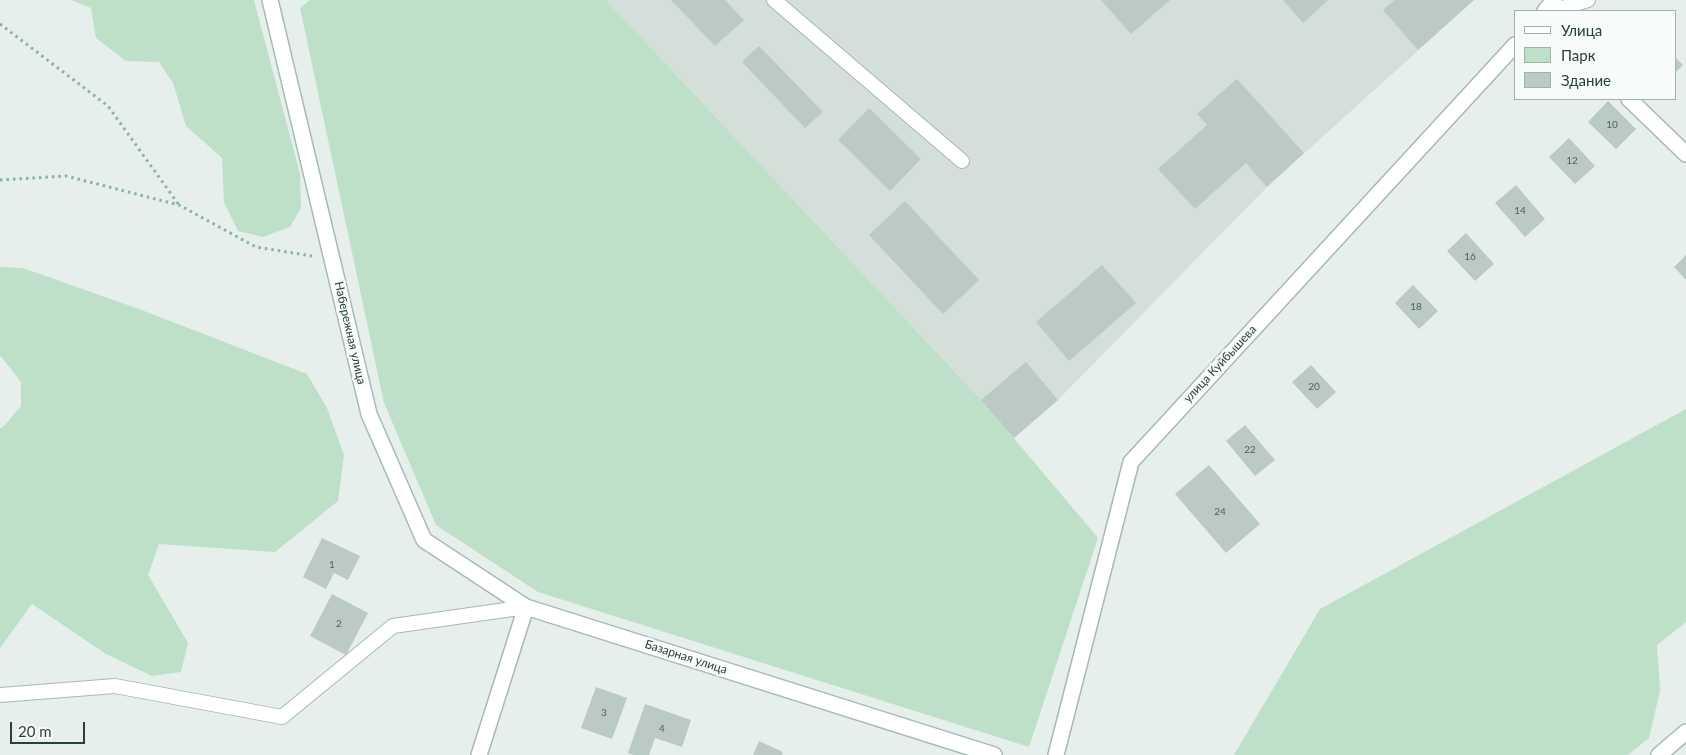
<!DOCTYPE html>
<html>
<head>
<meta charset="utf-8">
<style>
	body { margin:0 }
	#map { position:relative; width:1686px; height:755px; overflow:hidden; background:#e6efeb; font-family:Lato,sans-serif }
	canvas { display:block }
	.legend { position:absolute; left:1514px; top:10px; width:162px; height:90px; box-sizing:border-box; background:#f7fbf9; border:1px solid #a3b1ad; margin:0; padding:6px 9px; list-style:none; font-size:15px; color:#24423a }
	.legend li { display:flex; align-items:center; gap:10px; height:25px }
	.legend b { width:25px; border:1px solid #a3b1ad }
	.scale { position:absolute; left:10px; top:722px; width:75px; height:22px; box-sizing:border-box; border:2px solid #24423a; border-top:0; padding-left:6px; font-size:15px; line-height:18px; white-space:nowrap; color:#24423a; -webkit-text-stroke:4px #f7fbf9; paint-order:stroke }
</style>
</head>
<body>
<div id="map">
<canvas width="1686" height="755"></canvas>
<ul class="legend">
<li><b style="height:6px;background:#fff"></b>Улица</li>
<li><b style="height:14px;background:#bfe0c8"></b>Парк</li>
<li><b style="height:14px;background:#bbcac4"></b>Здание</li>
</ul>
<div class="scale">20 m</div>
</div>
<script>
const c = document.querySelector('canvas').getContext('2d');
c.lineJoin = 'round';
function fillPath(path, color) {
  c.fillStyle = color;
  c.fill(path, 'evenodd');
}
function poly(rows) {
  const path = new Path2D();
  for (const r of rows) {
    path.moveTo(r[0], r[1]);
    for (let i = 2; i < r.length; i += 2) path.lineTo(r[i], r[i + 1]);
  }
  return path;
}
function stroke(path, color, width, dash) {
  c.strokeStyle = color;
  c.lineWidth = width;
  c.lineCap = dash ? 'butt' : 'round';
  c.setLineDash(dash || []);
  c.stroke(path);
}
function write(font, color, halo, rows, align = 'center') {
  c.font = font + ' Lato,sans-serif';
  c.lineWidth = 5;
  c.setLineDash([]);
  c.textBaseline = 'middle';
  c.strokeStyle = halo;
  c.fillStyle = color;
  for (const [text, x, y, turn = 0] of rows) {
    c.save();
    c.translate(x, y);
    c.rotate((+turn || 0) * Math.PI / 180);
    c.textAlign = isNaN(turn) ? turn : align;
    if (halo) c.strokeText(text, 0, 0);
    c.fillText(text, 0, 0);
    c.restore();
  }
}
fillPath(poly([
	[606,0,1474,0,1267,187,1058,400,1014,438,986,405]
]), '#d4dfda');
fillPath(poly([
	[71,0,254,0,300,174,301,208,290,227,263,237,238,231,224,202,222,158,186,126,173,83,159,62,126,61,96,38,91,8],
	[310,0,606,0,986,405,1098,538,1029,747,538,592,436,525,384,403,300,8],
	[0,267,23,268,139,309,307,374,327,408,344,455,338,501,275,552,159,544,148,575,188,643,181,672,152,676,106,654,32,604,0,648,0,428,3,427,21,406,21,382,0,355],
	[1686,409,1686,622,1657,645,1660,691,1649,738,1628,755,1234,755,1320,609]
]), '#bfe0c8');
fillPath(poly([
	[671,0,725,0,744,20,715,46],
	[1101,0,1170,0,1131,34],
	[1283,0,1328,0,1303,23],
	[1395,0,1474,0,1418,50,1383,10],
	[759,46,823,112,805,128,742,62],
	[1675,57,1683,65,1675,73],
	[1237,79,1304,153,1267,187,1246,163,1195,209,1158,169,1207,125,1197,114],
	[1608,101,1636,129,1616,149,1588,122],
	[869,108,921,159,890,191,838,140],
	[1569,138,1595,166,1575,184,1549,157],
	[1516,185,1545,219,1525,237,1495,203],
	[905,201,979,280,943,314,869,235],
	[1466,233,1494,264,1475,281,1447,251],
	[1686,255,1686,280,1674,267],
	[1102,265,1136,303,1069,361,1036,322],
	[1413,285,1438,311,1419,329,1395,303],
	[1026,362,1058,400,1014,438,981,400],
	[1311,365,1336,392,1317,409,1292,382],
	[1245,425,1275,460,1255,476,1226,441],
	[1209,465,1260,524,1226,553,1175,494],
	[322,538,360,556,348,580,334,573,326,589,303,577],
	[332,594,368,613,346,655,310,636],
	[596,687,627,698,612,739,581,728],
	[645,704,691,720,682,747,655,738,649,755,633,755,628,753],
	[759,741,783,752,782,755,753,755]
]), '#bbcac4');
const lane = poly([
	[774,0,962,161],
	[1553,11,1588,0],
	[0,695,115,686,282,717,393,626,526,607]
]);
const street = poly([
	[1545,11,1554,0],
	[1629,99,1686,154],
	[479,755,526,607],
	[1056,755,1131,462,1515,45],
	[1659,755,1686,732]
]);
const secondary = poly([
	[270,0,369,414,424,540,526,607,994,755]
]);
stroke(lane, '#a8b8b2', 16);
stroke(street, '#a8b8b2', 18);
stroke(secondary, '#a4bbb3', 18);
stroke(poly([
	[0,24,108,106,179,205],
	[0,180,66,176,179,205,256,247,312,256]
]), '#86b3a5', 3, [2.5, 4]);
stroke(lane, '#fff', 14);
stroke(street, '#fff', 15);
stroke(secondary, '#fff', 15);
write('10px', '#4a645c', null, [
	["10",1612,125],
	["12",1572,161],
	["14",1520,211],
	["16",1470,257],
	["18",1416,307],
	["20",1314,387],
	["22",1250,450],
	["24",1220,512],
	["1",332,565],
	["2",339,624],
	["3",604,713],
	["4",662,729]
]);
write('12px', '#24423a', '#f7fbf9', [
	["Набережная улица",350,333,77],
	["улица Куйбышева",1220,364,-47],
	["Базарная улица",686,657,18]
]);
</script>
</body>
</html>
